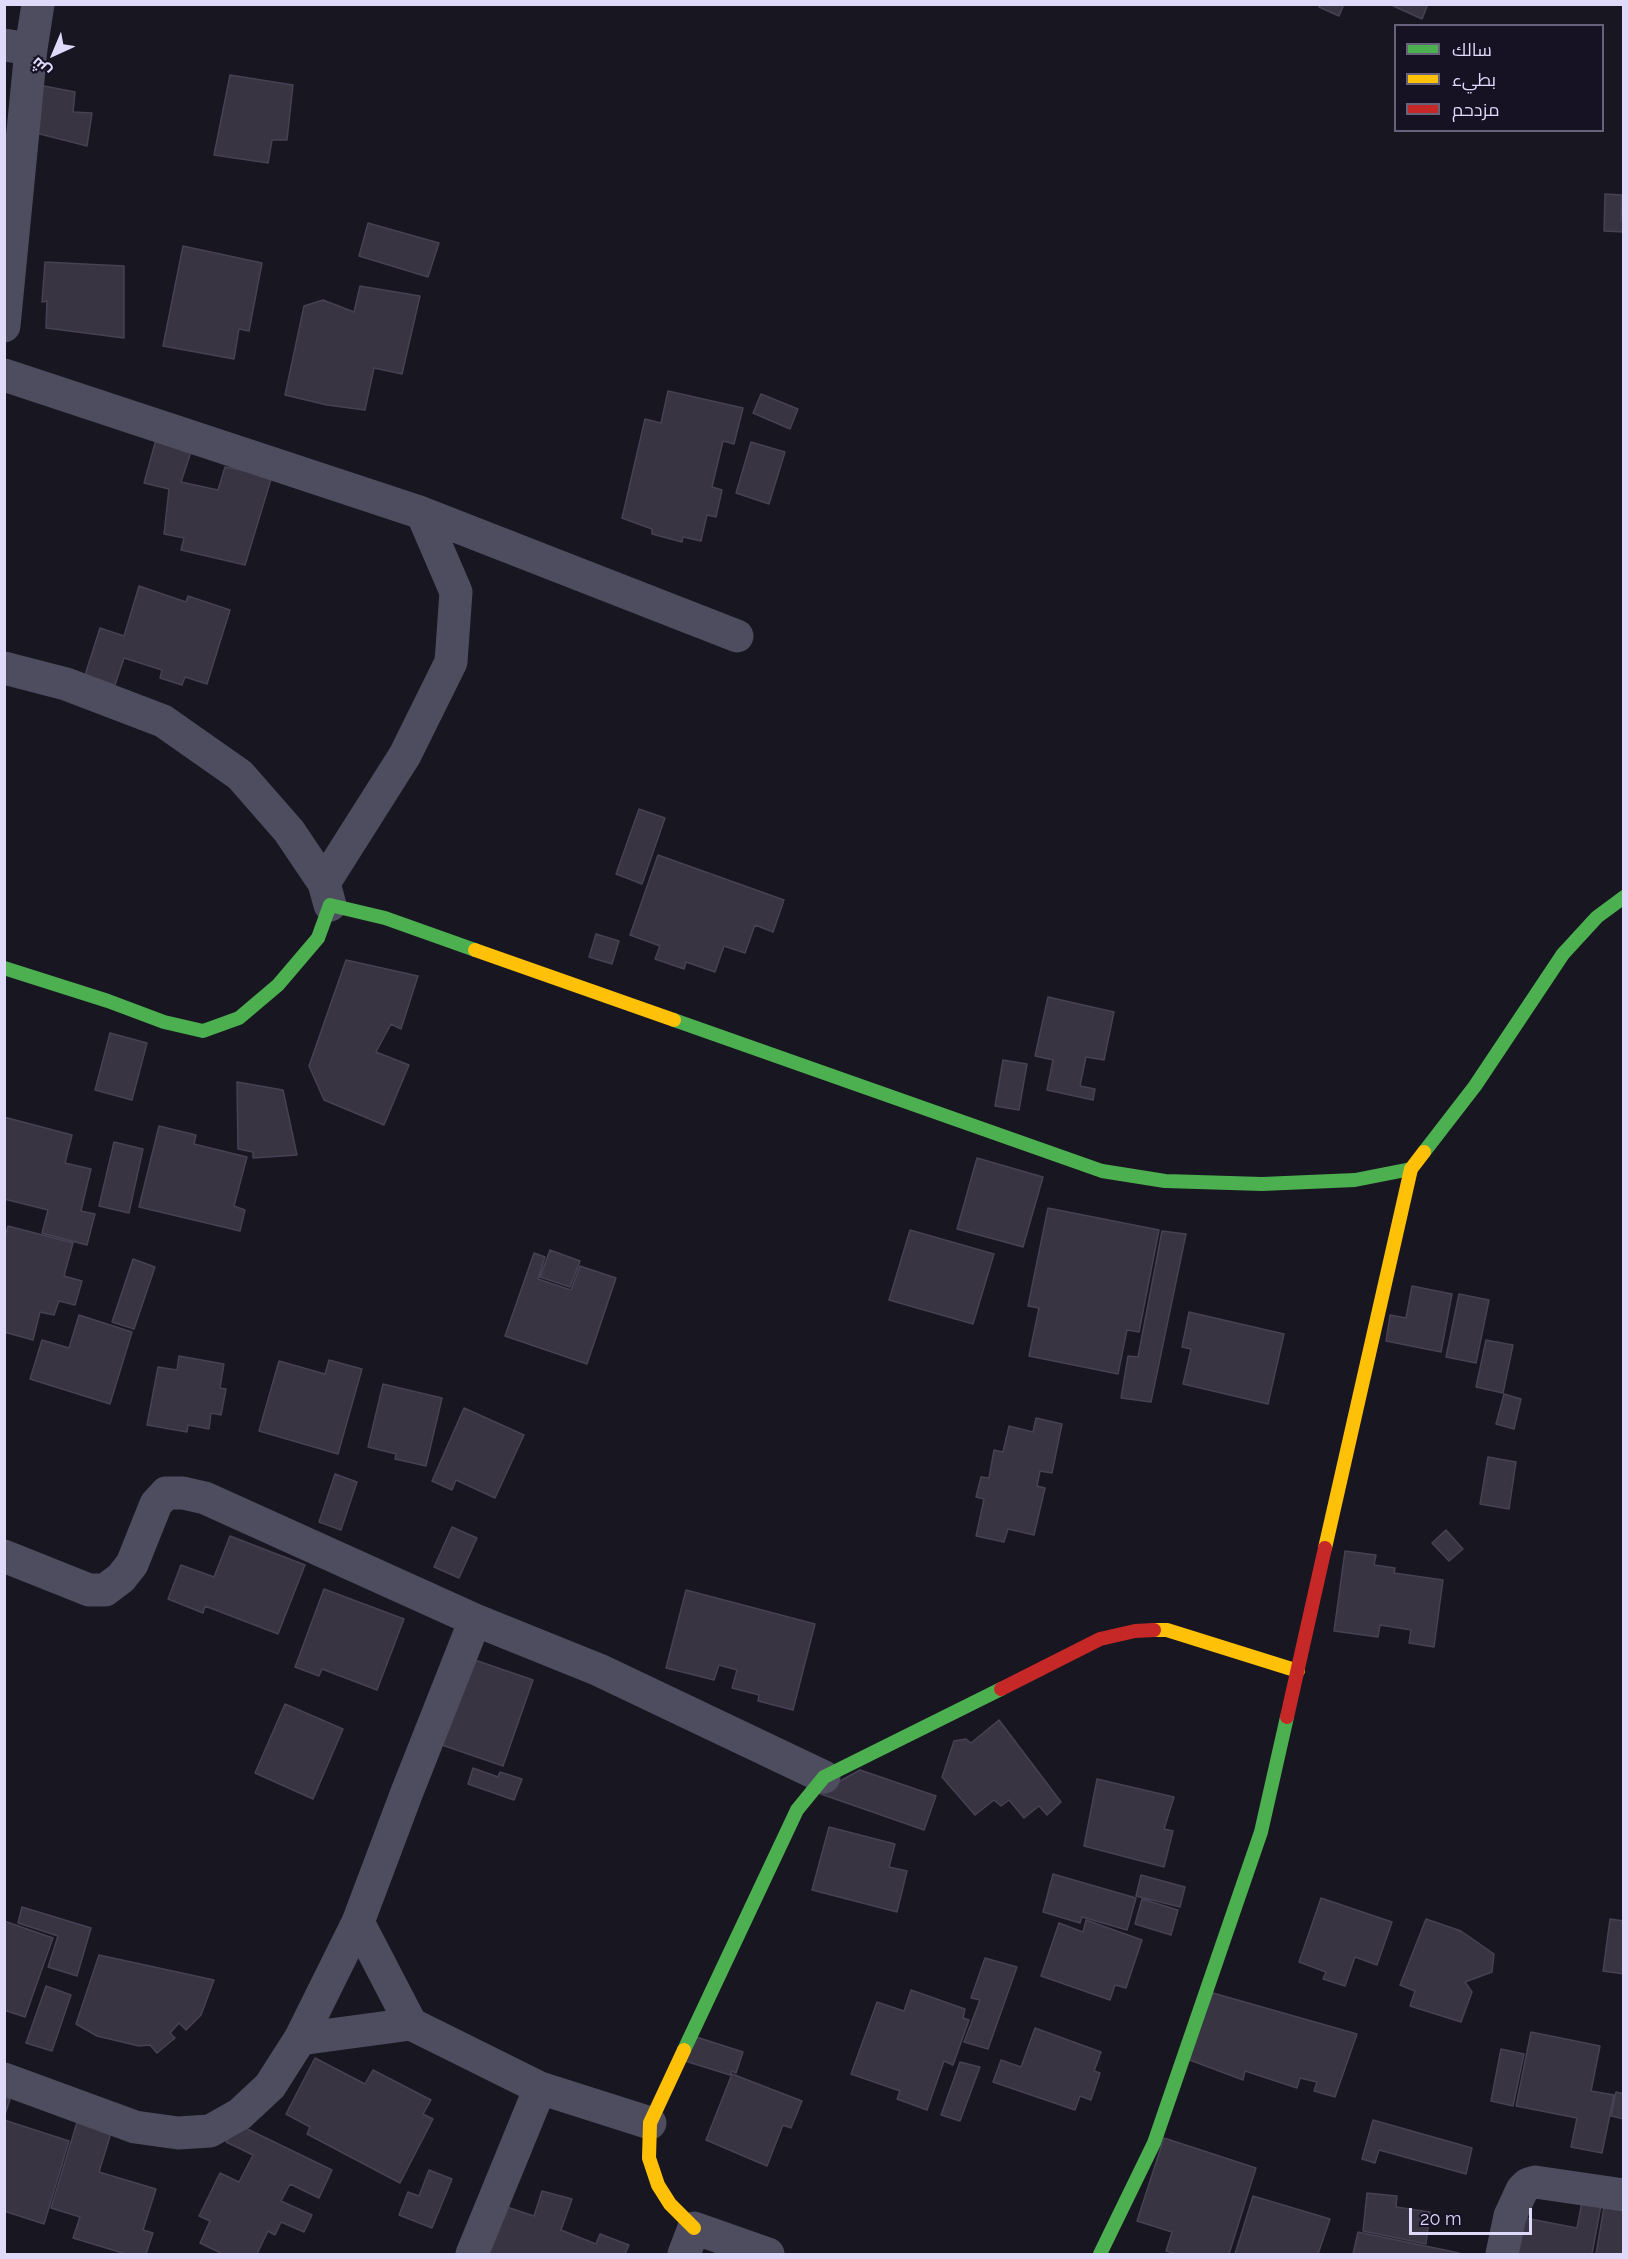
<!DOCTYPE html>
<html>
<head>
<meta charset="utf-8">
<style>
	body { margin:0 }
	#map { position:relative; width:1628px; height:2259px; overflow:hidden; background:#181620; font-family:Raleway,Cairo,sans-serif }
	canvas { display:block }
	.frame { position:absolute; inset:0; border:6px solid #dfd9fa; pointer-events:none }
	.legend { position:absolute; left:1394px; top:24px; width:210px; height:108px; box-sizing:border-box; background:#161224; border:2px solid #66627a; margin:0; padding:8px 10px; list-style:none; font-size:18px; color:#dfd9fa }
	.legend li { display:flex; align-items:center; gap:12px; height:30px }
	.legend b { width:30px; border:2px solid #66627a }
	.north { position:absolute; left:24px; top:24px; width:60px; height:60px; -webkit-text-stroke:4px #161224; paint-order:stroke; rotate:224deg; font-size:16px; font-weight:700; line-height:24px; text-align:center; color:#dfd9fa }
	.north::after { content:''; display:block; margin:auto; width:21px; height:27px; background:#dfd9fa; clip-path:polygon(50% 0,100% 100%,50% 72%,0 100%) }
	.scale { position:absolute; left:1409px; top:2208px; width:123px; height:27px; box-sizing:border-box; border:3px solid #dfd9fa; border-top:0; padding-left:8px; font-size:18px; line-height:21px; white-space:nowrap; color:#dfd9fa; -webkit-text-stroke:4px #161224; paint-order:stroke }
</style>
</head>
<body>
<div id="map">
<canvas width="1628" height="2259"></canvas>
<div class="frame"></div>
<ul class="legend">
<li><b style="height:8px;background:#4caf50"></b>سالك</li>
<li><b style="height:8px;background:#ffc107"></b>بطيء</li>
<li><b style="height:8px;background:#c62828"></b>مزدحم</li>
</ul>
<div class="north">ش</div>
<div class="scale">20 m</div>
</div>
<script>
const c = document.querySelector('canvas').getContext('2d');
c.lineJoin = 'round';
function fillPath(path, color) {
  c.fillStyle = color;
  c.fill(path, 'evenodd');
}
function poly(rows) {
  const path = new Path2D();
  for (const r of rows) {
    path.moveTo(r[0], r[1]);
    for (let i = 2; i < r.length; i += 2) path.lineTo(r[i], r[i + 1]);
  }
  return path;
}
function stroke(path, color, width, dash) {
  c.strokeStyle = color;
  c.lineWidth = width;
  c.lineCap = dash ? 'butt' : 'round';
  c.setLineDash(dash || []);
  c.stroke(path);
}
const building = poly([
	[1320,4,1344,4,1339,16,1319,7,1320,4],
	[1389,4,1428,4,1422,19,1389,4],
	[230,75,293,85,287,140,272,140,268,163,214,155,230,75],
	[39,85,75,92,73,112,92,113,87,146,32,132,39,85],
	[1605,194,1622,195,1621,221,1624,221,1624,232,1604,231,1605,194],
	[368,223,439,243,428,277,359,256,368,223],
	[183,246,262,263,249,331,239,329,234,359,163,346,183,246],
	[45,262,124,266,124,338,46,328,47,301,42,302,45,262],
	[360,286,420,296,402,374,374,368,365,410,327,405,285,395,304,306,323,300,354,312,360,286],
	[668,391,743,408,734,444,723,441,712,487,722,490,716,517,707,515,701,541,683,537,682,542,652,534,652,529,622,518,645,419,661,423,668,391],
	[761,394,798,409,790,429,753,413,761,394],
	[157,436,192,449,181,482,218,490,225,467,272,476,245,565,181,550,184,538,164,534,169,489,144,483,157,436],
	[751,442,785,452,769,504,736,493,751,442],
	[139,586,186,602,188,596,230,610,207,684,185,677,182,685,160,678,162,670,124,658,115,685,85,675,100,628,124,636,139,586],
	[639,809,665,818,642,884,616,874,639,809],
	[658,855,784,900,773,932,755,925,745,953,724,946,715,972,686,962,684,969,655,959,660,946,630,935,658,855],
	[596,934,619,941,612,964,589,957,596,934],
	[346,960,418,976,401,1029,391,1024,376,1052,409,1065,384,1125,324,1100,309,1066,346,960],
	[1048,997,1114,1012,1104,1060,1086,1057,1080,1086,1095,1089,1093,1100,1047,1090,1053,1060,1035,1056,1048,997],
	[110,1033,147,1043,132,1100,95,1090,110,1033],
	[1003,1060,1027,1064,1019,1110,995,1106,1003,1060],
	[237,1082,283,1090,297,1155,253,1158,253,1152,238,1149,237,1082],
	[4,1117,72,1135,65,1163,91,1169,81,1211,95,1214,87,1245,42,1233,48,1210,4,1199,4,1117],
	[159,1126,196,1135,194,1144,247,1157,234,1206,245,1210,240,1231,139,1207,159,1126],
	[114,1142,143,1149,129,1213,99,1206,114,1142],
	[977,1158,1043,1177,1023,1247,957,1229,977,1158],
	[1048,1208,1159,1230,1139,1332,1127,1330,1118,1374,1029,1356,1039,1308,1028,1306,1048,1208],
	[8,1226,73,1243,64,1276,82,1281,75,1305,59,1301,54,1315,40,1312,33,1340,4,1332,4,1241,8,1226],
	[910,1230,994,1254,973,1324,889,1300,910,1230],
	[1162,1231,1186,1234,1151,1402,1121,1398,1128,1356,1138,1357,1162,1231],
	[550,1250,580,1261,570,1287,540,1277,550,1250],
	[534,1253,545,1257,538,1279,571,1290,580,1266,616,1278,587,1364,505,1336,534,1253],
	[133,1259,155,1267,134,1329,112,1322,133,1259],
	[1412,1286,1452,1294,1441,1352,1386,1341,1390,1315,1406,1318,1412,1286],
	[1459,1294,1489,1300,1476,1363,1446,1357,1459,1294],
	[1189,1312,1284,1334,1268,1404,1183,1384,1191,1349,1182,1347,1189,1312],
	[79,1315,132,1332,110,1404,30,1379,42,1340,69,1348,79,1315],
	[1486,1340,1513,1345,1503,1393,1476,1387,1486,1340],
	[179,1356,224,1364,220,1388,226,1389,221,1415,211,1413,209,1429,188,1425,187,1432,147,1425,158,1367,177,1370,179,1356],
	[329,1360,362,1369,338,1454,259,1431,279,1361,325,1374,329,1360],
	[383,1384,442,1398,426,1466,395,1459,396,1454,368,1447,383,1384],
	[1504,1394,1521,1399,1514,1429,1496,1424,1504,1394],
	[464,1408,524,1435,495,1498,456,1480,452,1490,432,1481,464,1408],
	[1036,1418,1062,1424,1052,1473,1040,1471,1037,1486,1045,1488,1034,1535,1008,1529,1004,1542,976,1536,984,1499,976,1497,981,1477,989,1478,994,1450,1003,1452,1009,1426,1033,1432,1036,1418],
	[1488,1457,1516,1462,1509,1509,1480,1504,1488,1457],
	[335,1474,357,1482,341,1530,319,1522,335,1474],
	[452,1527,477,1538,459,1578,434,1567,452,1527],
	[1446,1530,1463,1549,1449,1561,1432,1543,1446,1530],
	[230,1536,305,1565,278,1634,205,1606,203,1613,168,1599,181,1565,214,1577,230,1536],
	[1345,1551,1376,1555,1374,1565,1395,1568,1394,1573,1443,1580,1434,1647,1409,1643,1411,1630,1380,1625,1378,1637,1334,1631,1345,1551],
	[324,1589,404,1619,377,1690,322,1669,319,1676,295,1667,324,1589],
	[686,1590,815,1624,793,1710,758,1701,759,1695,732,1688,737,1670,719,1665,714,1680,666,1668,686,1590],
	[469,1658,533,1680,503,1766,439,1744,469,1658],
	[285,1704,343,1729,313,1799,255,1773,285,1704],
	[999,1720,1061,1802,1047,1815,1039,1806,1024,1818,1009,1800,1001,1806,994,1800,975,1815,942,1777,954,1741,966,1739,971,1743,999,1720],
	[473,1768,498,1777,500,1772,522,1779,514,1800,468,1784,473,1768],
	[860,1770,936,1796,924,1830,818,1793,860,1770],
	[1097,1779,1174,1797,1164,1829,1173,1831,1164,1867,1084,1846,1097,1779],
	[829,1827,895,1844,889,1867,907,1871,897,1912,812,1890,829,1827],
	[1053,1874,1136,1898,1127,1930,1082,1917,1080,1923,1043,1912,1053,1874],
	[1141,1875,1185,1887,1180,1907,1136,1896,1141,1875],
	[1321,1898,1392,1922,1377,1965,1355,1957,1345,1986,1323,1979,1326,1972,1299,1962,1321,1898],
	[1142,1899,1178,1910,1171,1935,1135,1924,1142,1899],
	[22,1907,91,1928,77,1976,48,1967,58,1936,18,1923,22,1907],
	[1426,1919,1461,1931,1494,1954,1492,1972,1465,1982,1472,1992,1461,2022,1410,2006,1415,1991,1400,1985,1426,1919],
	[1610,1919,1624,1921,1624,1974,1603,1971,1610,1919],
	[1086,1920,1142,1940,1126,1988,1115,1985,1110,2000,1041,1976,1059,1923,1083,1932,1086,1920],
	[4,1921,53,1938,25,2017,4,2010,4,1921],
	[99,1955,214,1980,201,2015,186,2030,179,2023,170,2033,175,2038,157,2053,150,2045,139,2046,97,2036,76,2024,99,1955],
	[985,1958,1017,1967,988,2049,964,2042,980,2000,971,1998,985,1958],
	[46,1986,71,1995,52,2051,26,2043,46,1986],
	[911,1990,965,2009,963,2018,969,2020,953,2065,944,2061,927,2110,897,2099,900,2091,851,2074,877,2002,904,2011,911,1990],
	[1213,1993,1357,2034,1335,2097,1314,2091,1317,2082,1300,2078,1297,2088,1245,2071,1243,2080,1187,2059,1213,1993],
	[1035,2028,1101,2052,1094,2071,1100,2073,1091,2100,1080,2096,1075,2110,993,2082,1001,2060,1021,2067,1035,2028],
	[1531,2032,1600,2046,1591,2091,1614,2095,1602,2153,1571,2147,1577,2118,1516,2106,1531,2032],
	[690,2035,743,2052,736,2073,732,2071,730,2075,682,2060,690,2035],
	[1501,2049,1524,2054,1513,2106,1491,2101,1501,2049],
	[315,2058,365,2084,373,2070,431,2100,423,2114,433,2119,400,2183,307,2134,310,2127,286,2114,315,2058],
	[960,2062,980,2067,960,2121,941,2115,960,2062],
	[732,2074,802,2101,791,2128,783,2125,767,2166,706,2140,732,2074],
	[1616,2092,1624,2094,1624,2119,1611,2116,1616,2092],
	[4,2097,10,2099,4,2118,4,2097],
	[78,2119,112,2130,99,2172,156,2189,143,2230,153,2233,146,2254,126,2254,73,2238,80,2217,51,2208,78,2119],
	[4,2120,69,2141,44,2224,4,2211,4,2120],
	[1373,2120,1472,2148,1466,2174,1379,2150,1375,2163,1362,2159,1373,2120],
	[235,2123,332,2170,319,2198,290,2184,281,2201,312,2215,304,2232,281,2222,275,2235,268,2231,257,2254,223,2254,200,2243,210,2221,199,2216,220,2173,239,2182,253,2155,226,2142,235,2123],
	[1164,2138,1256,2168,1229,2254,1177,2254,1166,2251,1172,2232,1137,2221,1164,2138],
	[429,2170,452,2179,432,2228,399,2215,408,2192,419,2196,429,2170],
	[542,2191,572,2199,561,2230,596,2244,600,2234,629,2245,625,2254,480,2254,501,2205,534,2216,542,2191],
	[1367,2193,1397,2196,1396,2207,1430,2212,1426,2244,1363,2231,1367,2193],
	[1253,2196,1330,2219,1318,2254,1235,2254,1253,2196],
	[1583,2196,1602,2200,1592,2254,1513,2254,1520,2217,1577,2228,1583,2196],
	[1605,2201,1624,2204,1624,2254,1596,2254,1605,2201],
	[1358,2232,1459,2253,1459,2254,1353,2254,1358,2232]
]);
fillPath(building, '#383442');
stroke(building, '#464253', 1.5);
stroke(poly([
	[4,45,31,49],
	[4,326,31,49,38,4],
	[4,375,422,513,737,636],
	[4,668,66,684,163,721,240,775,289,831,324,883,330,905],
	[324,883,405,755,451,662,456,592,422,513],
	[4,1556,89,1590,105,1590,121,1578,132,1564,156,1504,166,1493,183,1493,205,1498,475,1620,599,1670,824,1777],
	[358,1922,411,2024],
	[300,2039,411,2024,540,2088,650,2123],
	[4,2079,135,2127,178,2133,210,2131,240,2114,270,2086,300,2039,358,1922,407,1792,475,1620],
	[472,2254,540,2088],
	[684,2254,694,2228,768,2254],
	[1502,2254,1510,2216,1522,2190,1528,2184,1535,2182,1624,2195]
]), '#4e4c5f', 33);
stroke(poly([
	[4,968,108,1001,164,1022,203,1031,239,1018,278,985,318,938,330,905,385,918,475,950],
	[674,1020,1102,1171,1165,1181,1262,1184,1355,1180,1411,1169],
	[1424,1152,1475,1086,1563,954,1597,917,1624,897],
	[684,2050,797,1810,824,1777,1001,1689],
	[1100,2254,1154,2143,1261,1832,1287,1717]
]), '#4caf50', 14);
stroke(poly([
	[475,950,674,1020],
	[1325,1548,1411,1169,1424,1152],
	[1154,1630,1167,1630,1298,1671],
	[684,2050,650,2123,649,2158,658,2185,670,2204,694,2228]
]), '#ffc107', 14);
stroke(poly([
	[1001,1689,1100,1639,1135,1631,1154,1630],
	[1287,1717,1325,1548]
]), '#c62828', 14);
</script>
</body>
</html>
